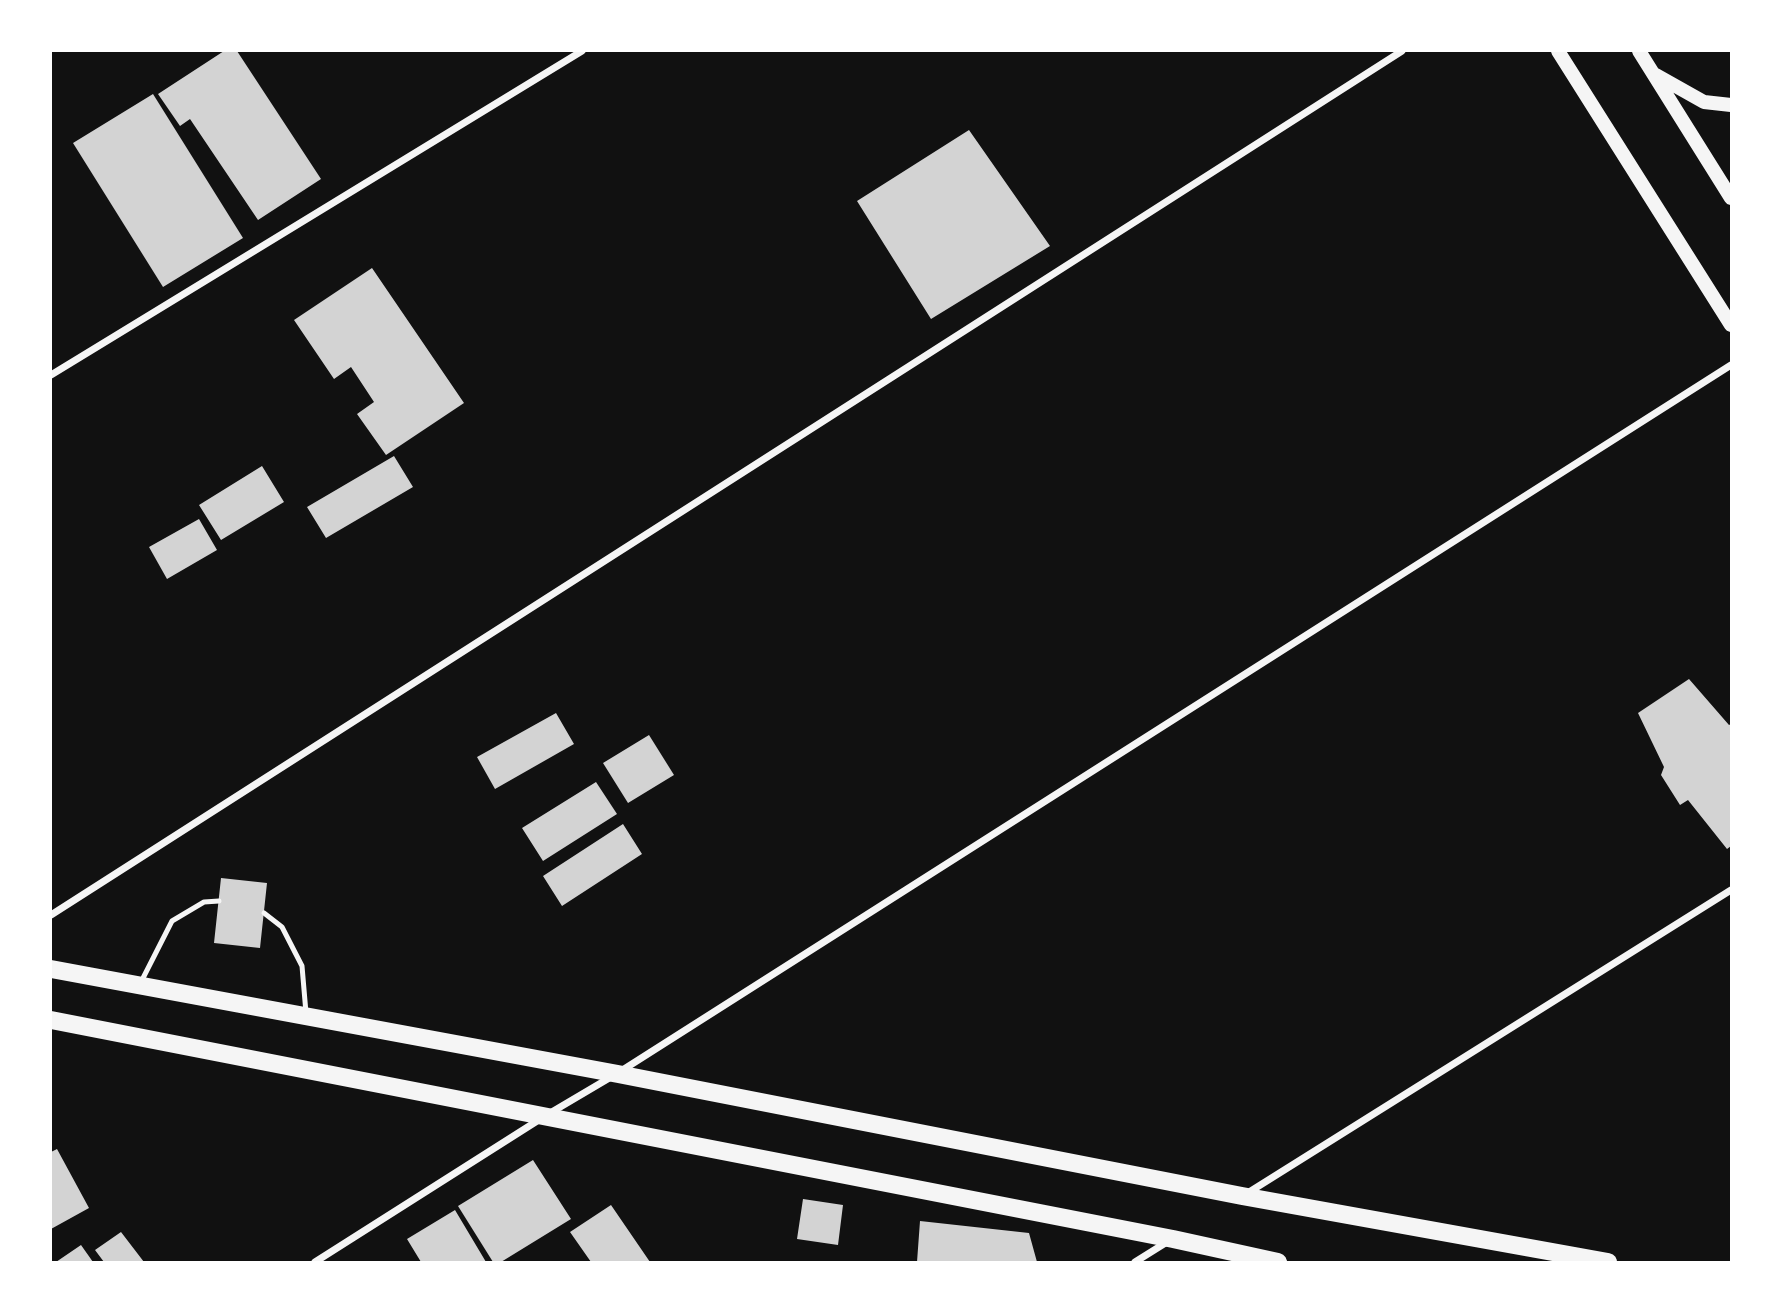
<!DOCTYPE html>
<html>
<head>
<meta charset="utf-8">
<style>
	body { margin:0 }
	#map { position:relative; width:1782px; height:1313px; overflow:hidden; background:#111; font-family:Cabin,sans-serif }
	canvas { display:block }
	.frame { position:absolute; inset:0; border:52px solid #fff; pointer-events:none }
</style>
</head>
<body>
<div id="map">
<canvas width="1782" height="1313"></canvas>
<div class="frame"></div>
</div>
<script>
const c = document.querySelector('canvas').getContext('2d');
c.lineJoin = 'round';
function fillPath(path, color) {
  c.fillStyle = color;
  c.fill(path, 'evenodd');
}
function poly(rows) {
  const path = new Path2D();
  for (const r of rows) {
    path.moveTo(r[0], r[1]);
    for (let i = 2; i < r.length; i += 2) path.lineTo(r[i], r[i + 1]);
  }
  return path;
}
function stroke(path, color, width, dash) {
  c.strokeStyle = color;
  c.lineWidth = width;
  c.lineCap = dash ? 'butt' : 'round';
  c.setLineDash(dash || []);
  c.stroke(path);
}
fillPath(poly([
	[224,51,237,51,321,179,258,220,190,119,180,126,158,94],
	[153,94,243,238,163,287,73,143],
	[969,130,1050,246,931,319,857,201],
	[372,268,464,403,386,455,357,414,374,402,351,367,334,379,294,320],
	[394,456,413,487,326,538,307,507],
	[262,466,284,502,221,540,199,505],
	[199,519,217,550,167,579,149,547],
	[1689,679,1729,725,1731,724,1731,846,1727,849,1688,800,1680,805,1661,775,1664,767,1638,713],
	[556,713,574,744,495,789,477,757],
	[649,735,674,775,628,803,603,763],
	[596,782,617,814,543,861,522,828],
	[623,824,642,854,562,906,543,876],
	[221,878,267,883,260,948,214,943],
	[57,1149,89,1208,51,1229,51,1152],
	[533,1160,571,1219,501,1262,493,1262,458,1206],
	[803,1199,843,1205,838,1245,797,1239],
	[611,1205,650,1262,591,1262,570,1232],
	[455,1210,486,1262,421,1262,407,1239],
	[920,1221,1029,1233,1037,1262,917,1262],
	[121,1232,144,1262,104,1262,95,1250],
	[81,1245,93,1262,56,1262]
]), '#d3d3d3');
stroke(poly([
	[264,913,282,927,302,966,306,1013],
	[140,984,172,921,204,902,219,901]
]), '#f5f5f5', 5);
stroke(poly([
	[51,375,582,51],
	[51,915,1402,51],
	[621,1071,1731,365],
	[1246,1194,1731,890],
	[315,1262,545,1116,611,1077],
	[1135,1262,1167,1242]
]), '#f5f5f5', 7);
stroke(poly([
	[1558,51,1731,325],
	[1639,51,1731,198],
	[1656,75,1704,102,1731,105]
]), '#f5f5f5', 14);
stroke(poly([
	[51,969,618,1074,1242,1196,1608,1262],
	[51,1020,1173,1239,1278,1262]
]), '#f5f5f5', 18);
</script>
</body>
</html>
